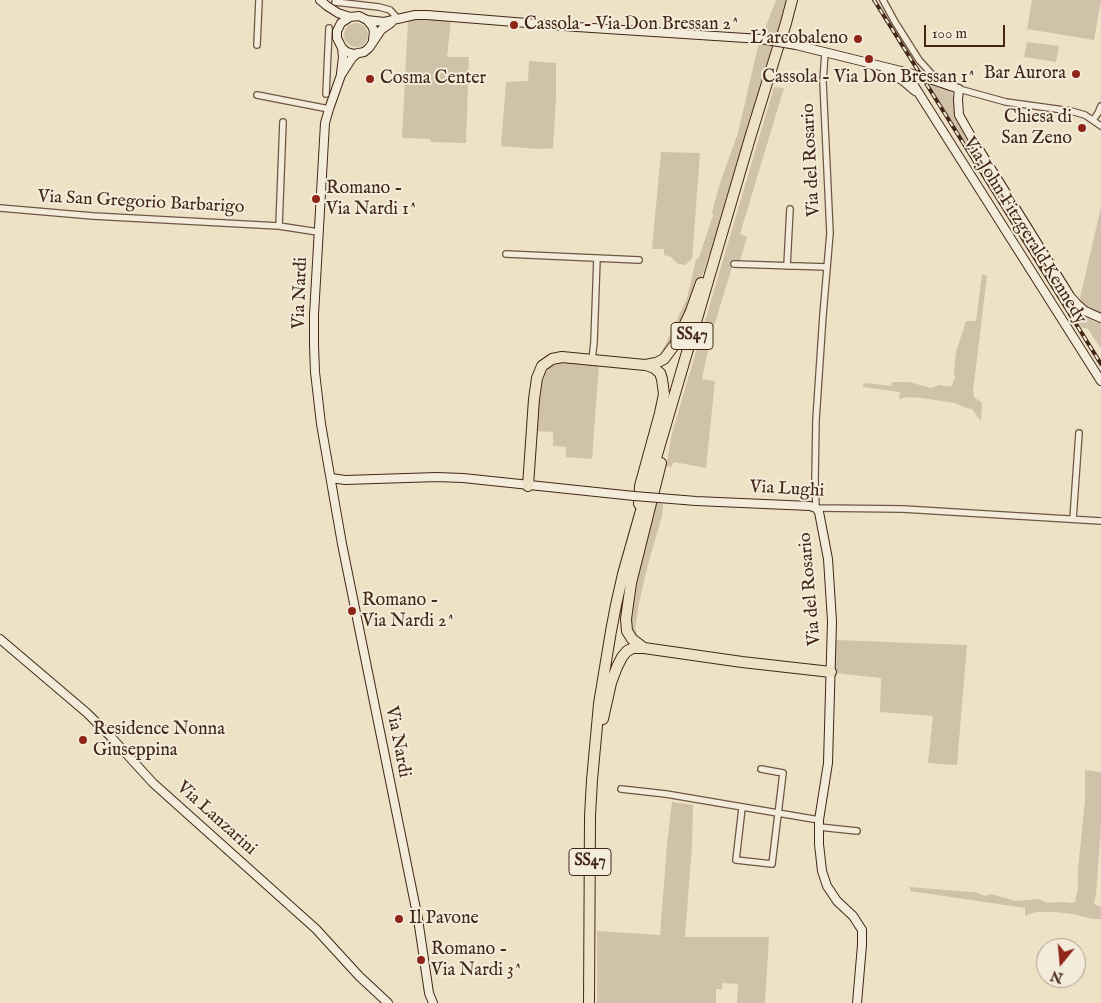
<!DOCTYPE html>
<html>
<head>
<meta charset="utf-8">
<style>
	body { margin:0 }
	#map { position:relative; width:1101px; height:1003px; overflow:hidden; background:#ede2c6; font-family:"IM FELL English",serif }
	canvas { display:block }
	.north { position:absolute; left:1036px; top:938px; width:50px; height:50px; box-sizing:border-box; background:#f3ecda; border:1px solid #ad9d8c; border-radius:50%; rotate:197deg; font-size:14px; font-weight:700; line-height:20px; text-align:center; color:#442716 }
	.north::after { content:''; display:block; margin:auto; width:18px; height:22px; background:#8f2418; clip-path:polygon(50% 0,100% 100%,50% 72%,0 100%) }
	.scale { position:absolute; left:924px; top:25px; width:81px; height:22px; box-sizing:border-box; border:2px solid #442716; border-top:0; padding-left:6px; font-size:15px; line-height:18px; white-space:nowrap; color:#442716; -webkit-text-stroke:4px #f3ecda; paint-order:stroke }
</style>
</head>
<body>
<div id="map">
<canvas width="1101" height="1003"></canvas>
<div class="north">N</div>
<div class="scale">100 m</div>
</div>
<script>
const c = document.querySelector('canvas').getContext('2d');
c.lineJoin = 'round';
function fillPath(path, color) {
  c.fillStyle = color;
  c.fill(path, 'evenodd');
}
function poly(rows) {
  const path = new Path2D();
  for (const r of rows) {
    if (r.length === 3) {
      path.moveTo(r[0] + r[2], r[1]);
      path.arc(r[0], r[1], r[2], 0, 2 * Math.PI);
      continue;
    }
    path.moveTo(r[0], r[1]);
    for (let i = 2; i < r.length; i += 2) path.lineTo(r[i], r[i + 1]);
  }
  return path;
}
function stroke(path, color, width, dash) {
  c.strokeStyle = color;
  c.lineWidth = width;
  c.lineCap = dash ? 'butt' : 'round';
  c.setLineDash(dash || []);
  c.stroke(path);
}
function write(font, color, halo, rows, align = 'center') {
  c.font = font + ' "IM FELL English",serif';
  c.lineWidth = 4;
  c.setLineDash([]);
  c.textBaseline = 'middle';
  c.strokeStyle = halo;
  c.fillStyle = color;
  for (const [text, x, y, turn = 0] of rows) {
    c.save();
    c.translate(x, y);
    c.rotate((+turn || 0) * Math.PI / 180);
    c.textAlign = isNaN(turn) ? turn : align;
    if (halo) c.strokeText(text, 0, 0);
    c.fillText(text, 0, 0);
    c.restore();
  }
}
fillPath(poly([
	[776,0,789,0,776,37,767,35,766,37,762,36],
	[1032,0,1101,0,1094,40,1027,29],
	[417,17,451,19,447,57,469,57,466,143,431,142,430,139,402,138,408,20],
	[356,35,12],
	[759,42,773,45,714,242,691,306,669,352,659,357,670,335,687,298,696,260,699,257,713,216,712,212,721,180,738,133],
	[1027,42,1059,46,1056,62,1024,57],
	[529,61,556,63,556,99,553,148,540,149,501,146,506,82,528,81],
	[927,82,950,91,955,97,955,105,1082,313,1095,321,1101,323,1101,349,1088,329,1081,327],
	[774,87,784,88,740,234,747,237,739,264,733,264,711,336,702,379,715,381,706,468,674,462,671,467,666,466,672,433],
	[661,152,700,153,692,259,685,265,678,264,671,257,664,255,664,249,652,249],
	[1101,207,1101,315,1083,306,1079,302],
	[982,274,987,276,973,391,974,397,982,403,981,420,980,420,972,409,966,408,955,403,922,398,908,397,899,399,900,392,863,387,863,385,866,383,891,386,892,382,909,382,931,388,939,385,951,387,955,378,954,372,956,352,966,321,976,321],
	[564,362,599,365,592,459,566,457,566,447,553,446,553,432,537,431,540,388,542,380,544,374,550,367,554,365],
	[655,502,663,503,662,516,648,564,639,603,635,629,638,637,643,643,640,645,630,626,631,606],
	[836,640,967,645,957,765,928,763,933,716,880,712,881,678,835,673],
	[1085,770,1101,772,1101,828,1096,894,1094,904,1101,907,1101,919,1092,919,1073,914,1055,912,1036,912,1025,916,1025,908,910,891,910,887,970,892,975,892,985,896,991,894,1016,901,1039,899,1047,903,1062,902,1071,903,1075,902,1078,888,1078,869,1085,800],
	[672,802,693,805,692,846,685,937,769,937,765,1003,737,1003,738,984,722,983,722,989,716,989,716,1003,597,1003,597,931,660,935,667,844]
]), '#d0c2a8');
const street = poly([
	[883,0,895,22,919,60,938,81],
	[335,2,379,7,390,10,398,19],
	[257,45,259,0],
	[825,52,823,82,830,233,823,315,816,420,815,480,816,508,903,509,1101,521],
	[959,89,1006,102,1071,111,1085,115,1101,126],
	[326,94,329,28],
	[257,95,329,109],
	[1093,120,1098,113,1101,106],
	[0,208,93,216,279,226,318,232],
	[279,226,283,122],
	[506,254,639,260],
	[734,264,827,267],
	[787,266,790,209],
	[592,360,594,342,597,258],
	[1073,519,1079,433],
	[621,789,666,794,819,820],
	[742,808,736,860,772,864,783,773,761,769],
	[819,827,857,831]
]);
const secondary = poly([
	[320,0,327,6,338,13,350,17,359,16,367,20,372,26,374,31,373,40],
	[350,17,341,23,337,31,337,38,342,48,347,52,354,54,364,52,369,48,381,30,391,23],
	[367,20,384,22,415,15,427,15,577,27,761,39],
	[796,45,921,76,959,89,958,99,959,115,972,138,1070,296,1077,304,1085,311,1101,318],
	[358,53,352,58,341,75,329,109,325,123,314,315,314,345,315,372,321,424,342,544,418,919,429,993,433,1003],
	[885,71,902,80,915,91],
	[341,73,343,57,342,48],
	[906,73,1101,381],
	[331,478,345,480,437,477,463,478,634,496],
	[659,498,696,501,810,506,816,508,819,512,828,559,832,621,828,763,819,820,819,844,822,871,827,886,837,901,853,916,862,930,862,945,857,1003],
	[0,639,87,713,111,737,153,783,316,929,359,976,388,1003]
]);
const highway = poly([
	[782,36,786,23,792,0],
	[528,486,534,399,537,378,542,366,552,359,562,357,645,365,656,363,664,359,676,343,691,311,701,283],
	[646,492,750,138,779,44],
	[639,504,640,486,660,413,664,394,662,379,660,373,654,368,646,365],
	[644,648,632,639,627,631,626,619,631,583,661,463],
	[603,719,611,683,617,667,622,657,627,651,633,648,644,648,742,662,831,672],
	[589,1003,590,816,592,780,599,704,611,631,616,605,623,574,644,500]
]);
stroke(street, '#6e5642', 8);
stroke(secondary, '#442716', 10);
stroke(highway, '#442716', 12);
stroke(street, '#f3ecda', 5.5);
stroke(secondary, '#f3ecda', 8);
stroke(highway, '#ede2c6', 10);
const rail = poly([
	[874,0,1101,364]
]);
stroke(rail, '#442716', 4);
stroke(rail, '#f3ecda', 2, [5.5]);
const secondaryBridge = poly([
	[761,39,796,45],
	[634,496,659,498]
]);
stroke(secondaryBridge, '#442716', 10, []);
stroke(secondaryBridge, '#f3ecda', 8);
for (const [x, y, r, color] of [
	[514,25,5,"#8f2418"],
	[858,39,5,"#8f2418"],
	[869,59,5,"#8f2418"],
	[1076,74,5,"#8f2418"],
	[370,79,5,"#8f2418"],
	[1082,128,5,"#8f2418"],
	[316,199,5,"#8f2418"],
	[352,611,5,"#8f2418"],
	[83,740,5,"#8f2418"],
	[399,919,5,"#8f2418"],
	[421,960,5,"#8f2418"]
]) {
  const dot = new Path2D();
  dot.arc(x, y, r, 0, 2 * Math.PI);
  c.fillStyle = color;
  c.fill(dot);
  stroke(dot, '#f3ecda', 2);
}
for (const [x, y, w] of [
	[692,336,42],
	[590,862,42]
]) {
  const box = new Path2D();
  box.roundRect(x - w / 2, y - 13.5, w, 27, 4);
  c.fillStyle = '#f3ecda';
  c.fill(box);
  stroke(box, '#442716', 1);
}
write('bold 16px', '#442716', null, [
	["SS47",692,336],
	["SS47",590,862]
]);
write('18px', '#442716', '#f3ecda', [
	["Cassola - Via Don Bressan 2^",524,25],
	["L'arcobaleno",848,39,"right"],
	["Bar Aurora",1066,74,"right"],
	["Cassola - Via Don Bressan 1^",869,78,"center"],
	["Cosma Center",380,79],
	["Chiesa di",1072,118,"right"],
	["San Zeno",1072,139,"right"],
	["Romano -",326,189],
	["Via Nardi 1^",326,210],
	["Romano -",362,601],
	["Via Nardi 2^",362,622],
	["Residence Nonna",93,730],
	["Giuseppina",93,751],
	["Il Pavone",409,919],
	["Romano -",431,950],
	["Via Nardi 3^",431,971]
], 'left');
write('18px', '#442716', '#f3ecda', [
	["Via del Rosario",812,160,-93],
	["Via San Gregorio Barbarigo",141,203,3],
	["Via John Fitzgerald Kennedy",1024,231,58],
	["Via Nardi",301,293,-88],
	["Via Lughi",787,490,3],
	["Via del Rosario",811,589,-95],
	["Via Nardi",397,742,79],
	["Via Lanzarini",216,819,42]
]);
</script>
</body>
</html>
